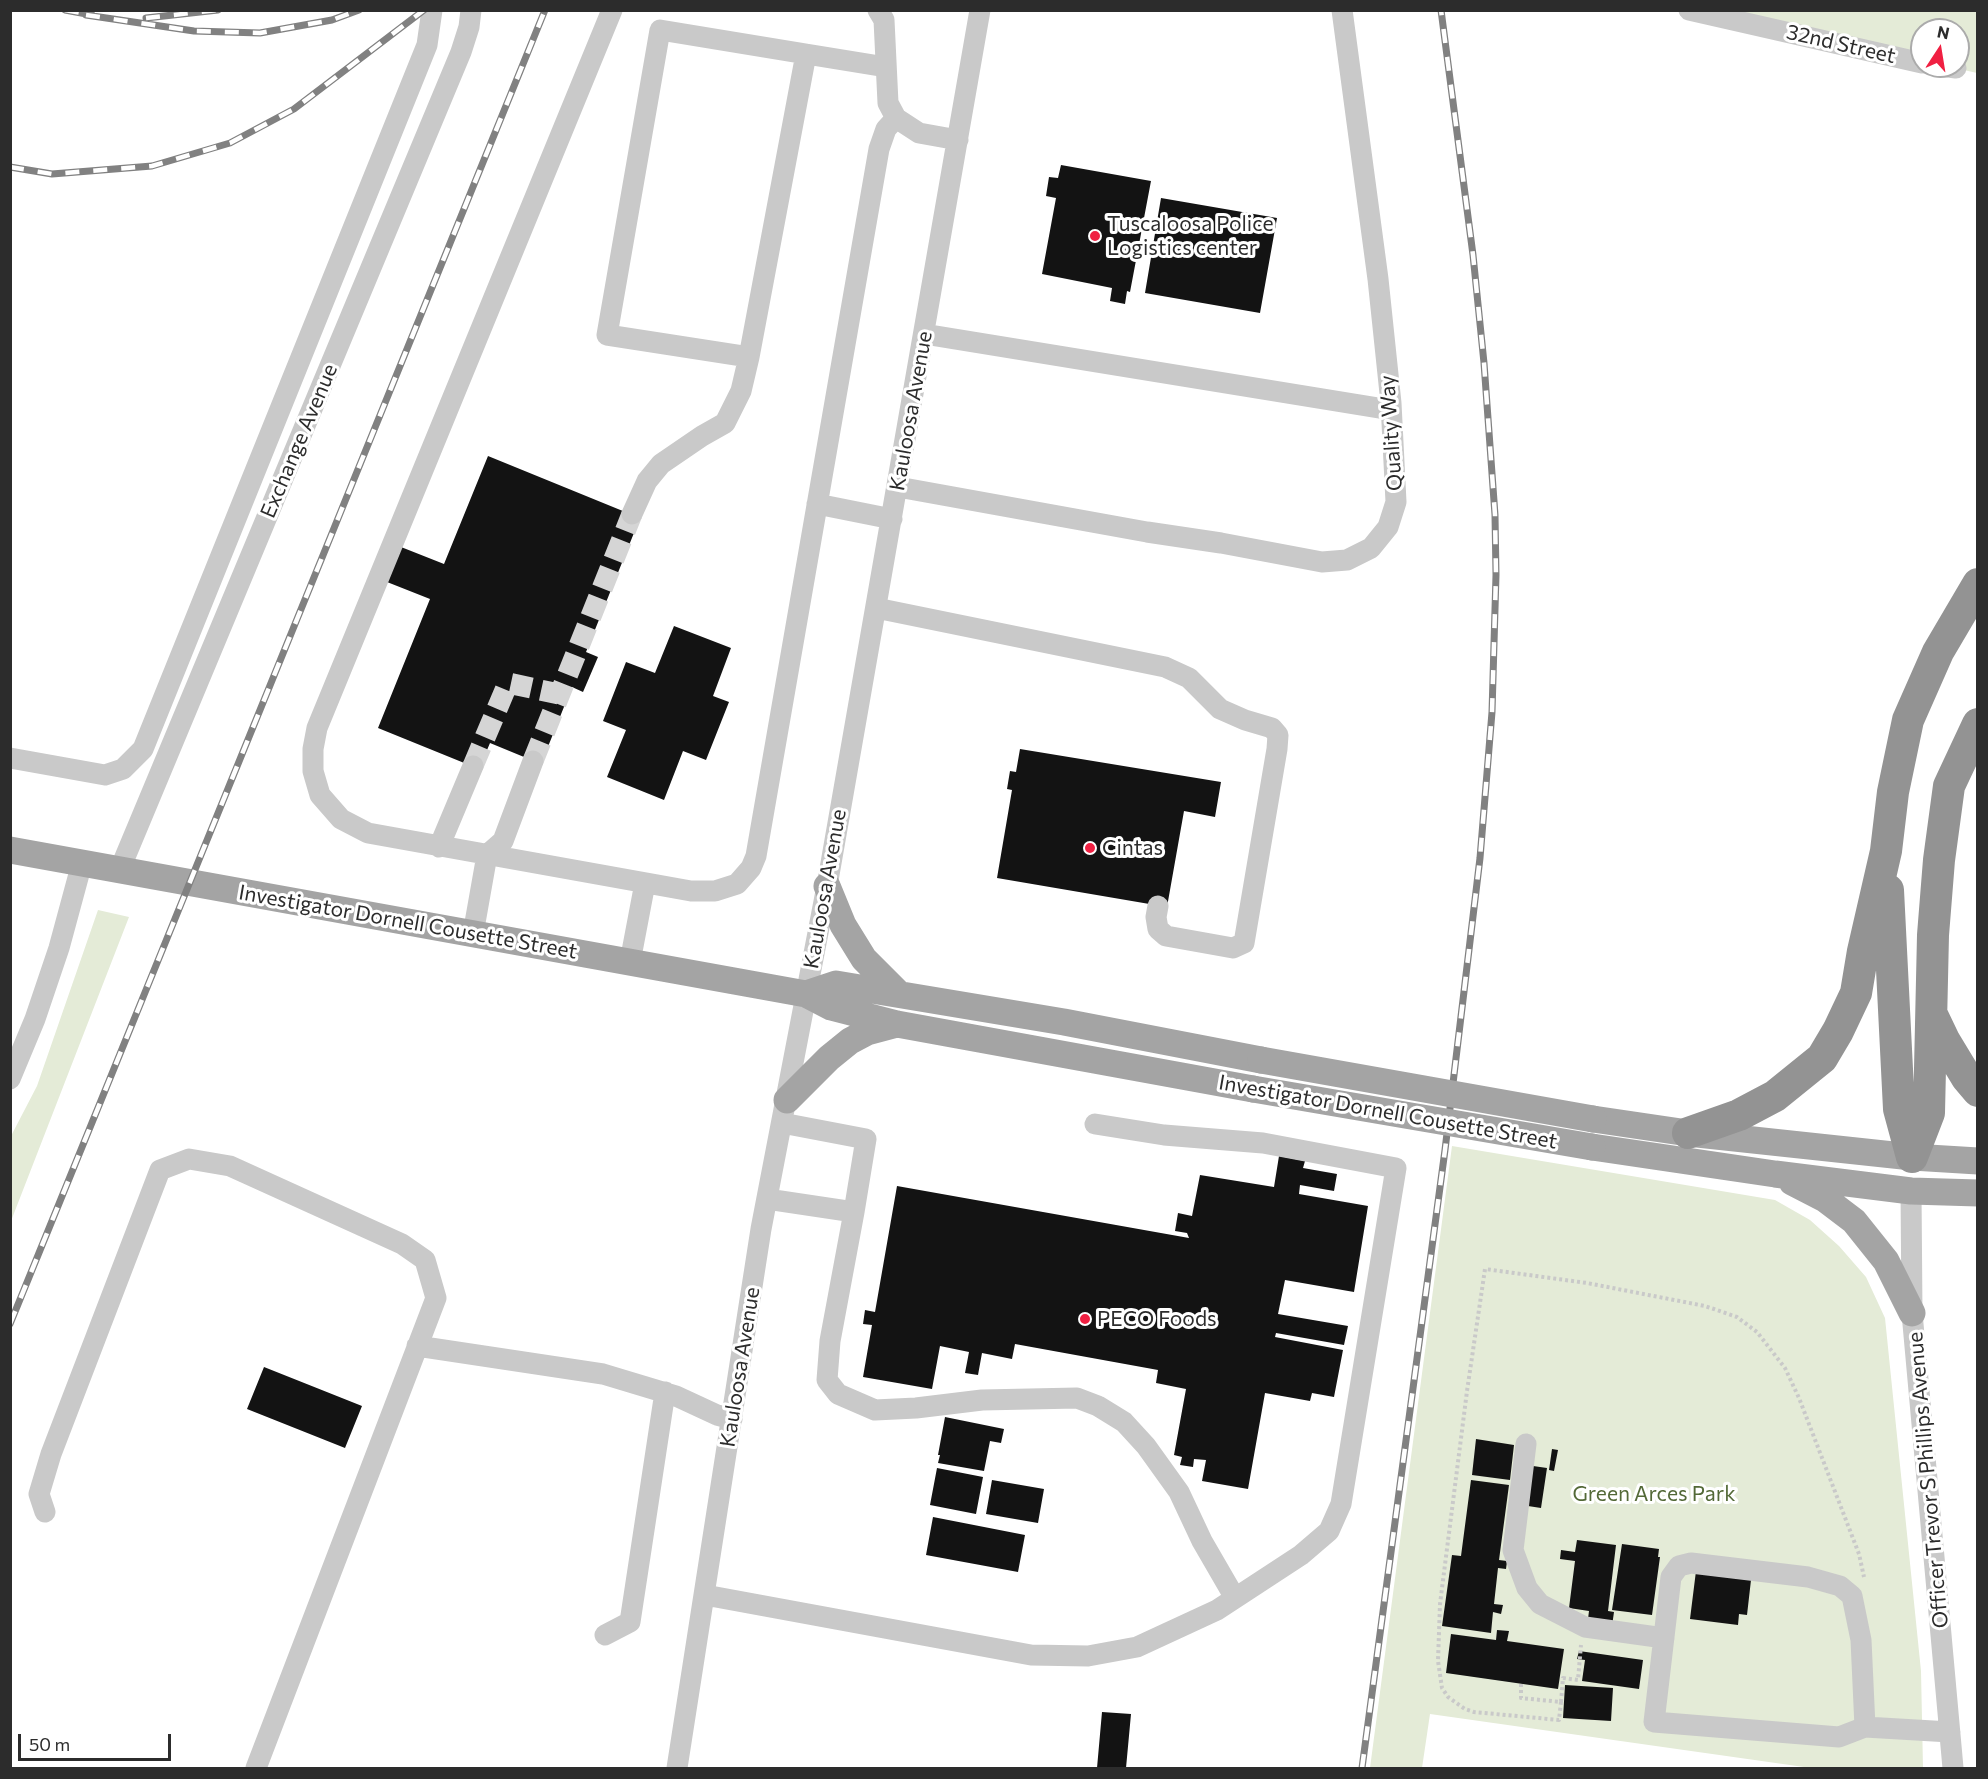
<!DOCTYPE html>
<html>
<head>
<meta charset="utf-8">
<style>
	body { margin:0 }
	#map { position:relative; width:1988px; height:1779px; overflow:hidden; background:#fff; font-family:Commissioner,sans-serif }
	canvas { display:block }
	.frame { position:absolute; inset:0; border:12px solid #2c2c2c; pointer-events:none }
	.north { position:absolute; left:1910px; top:18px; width:60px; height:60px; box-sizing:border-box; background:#fff; border:2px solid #ababab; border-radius:50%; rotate:12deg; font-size:16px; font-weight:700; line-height:24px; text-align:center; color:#2c2c2c }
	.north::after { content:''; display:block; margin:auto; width:21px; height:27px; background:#f02042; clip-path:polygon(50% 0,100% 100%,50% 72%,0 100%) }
	.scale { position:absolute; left:18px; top:1734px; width:153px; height:27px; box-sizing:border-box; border:3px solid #2c2c2c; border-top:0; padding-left:8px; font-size:18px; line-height:21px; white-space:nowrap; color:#2c2c2c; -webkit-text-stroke:4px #fff; paint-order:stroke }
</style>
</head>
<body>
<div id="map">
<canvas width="1988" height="1779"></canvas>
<div class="frame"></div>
<div class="north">N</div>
<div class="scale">50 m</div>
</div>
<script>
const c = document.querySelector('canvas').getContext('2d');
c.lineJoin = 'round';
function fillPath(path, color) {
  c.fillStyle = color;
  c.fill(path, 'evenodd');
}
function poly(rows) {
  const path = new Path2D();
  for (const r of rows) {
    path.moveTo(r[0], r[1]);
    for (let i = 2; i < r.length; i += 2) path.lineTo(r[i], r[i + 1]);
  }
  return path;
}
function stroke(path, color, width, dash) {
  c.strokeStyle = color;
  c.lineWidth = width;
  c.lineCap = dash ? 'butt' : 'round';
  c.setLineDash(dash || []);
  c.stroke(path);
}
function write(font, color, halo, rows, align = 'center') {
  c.font = font + ' Commissioner,sans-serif';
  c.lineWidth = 6;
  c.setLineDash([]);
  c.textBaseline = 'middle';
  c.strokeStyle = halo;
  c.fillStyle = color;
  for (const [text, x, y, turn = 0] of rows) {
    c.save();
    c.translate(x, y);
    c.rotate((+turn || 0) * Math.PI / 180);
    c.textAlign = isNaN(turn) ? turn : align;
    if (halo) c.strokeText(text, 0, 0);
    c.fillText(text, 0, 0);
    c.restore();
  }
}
fillPath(poly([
	[1694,11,1977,11,1977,73,1946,66,1958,66,1958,30,1922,30,1922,61],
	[98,910,129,917,11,1221,11,1136,37,1086],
	[1452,1146,1775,1200,1810,1220,1839,1246,1866,1277,1885,1318,1921,1671,1923,1768,1811,1768,1430,1714,1422,1768,1370,1768]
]), '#e4ebd7');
fillPath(poly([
	[1061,165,1151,181,1130,292,1127,291,1125,304,1110,301,1112,288,1042,274,1056,198,1046,196,1049,177,1058,178],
	[1161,198,1277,218,1260,313,1145,293],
	[488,456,640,518,586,652,598,657,583,692,572,687,541,764,490,743,479,769,378,728,430,599,387,582,401,547,444,564],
	[674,626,731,648,713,696,729,702,706,760,683,751,664,800,607,777,626,730,603,721,626,662,655,673],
	[1020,749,1221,782,1215,817,1184,811,1167,907,997,878,1012,790,1007,789,1010,771,1016,772],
	[1279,1156,1305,1161,1303,1168,1337,1174,1334,1191,1300,1185,1299,1194,1368,1206,1354,1292,1285,1280,1278,1314,1348,1326,1344,1345,1276,1333,1275,1337,1343,1350,1334,1397,1312,1393,1310,1401,1265,1393,1248,1489,1202,1481,1206,1460,1194,1459,1193,1467,1180,1465,1182,1457,1174,1455,1186,1389,1156,1383,1158,1370,1015,1344,1012,1359,982,1353,978,1375,965,1373,969,1352,940,1346,932,1389,863,1377,872,1325,863,1324,865,1310,875,1312,897,1186,1189,1238,1187,1233,1175,1231,1178,1213,1192,1216,1200,1175,1274,1187],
	[264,1367,362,1406,345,1448,247,1409],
	[945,1417,1004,1429,1001,1443,990,1441,984,1471,938,1463,940,1455,938,1455],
	[1476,1439,1514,1445,1510,1480,1472,1475],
	[1552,1449,1558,1450,1554,1471,1549,1470],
	[1533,1466,1547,1468,1541,1508,1528,1506],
	[937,1468,983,1477,976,1514,930,1505],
	[992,1480,1044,1489,1038,1523,986,1514],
	[1471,1480,1509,1485,1499,1560,1507,1561,1506,1569,1498,1568,1494,1604,1503,1605,1501,1614,1493,1612,1491,1633,1442,1626,1452,1555,1461,1556],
	[933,1517,1025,1535,1018,1572,926,1555],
	[1577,1540,1616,1545,1608,1611,1614,1612,1612,1626,1588,1619,1589,1611,1569,1608,1575,1561,1560,1559,1561,1550,1575,1552],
	[1622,1544,1659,1549,1658,1557,1660,1557,1652,1615,1612,1610],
	[1696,1571,1751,1580,1747,1615,1739,1614,1738,1625,1690,1619],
	[1497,1630,1509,1631,1507,1641,1564,1649,1558,1689,1446,1673,1451,1634,1496,1640],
	[1579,1651,1643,1660,1639,1689,1582,1681,1585,1660,1577,1659],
	[1565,1685,1613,1688,1611,1721,1563,1718],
	[1102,1712,1131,1714,1126,1768,1097,1768]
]), '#131313');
stroke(poly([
	[533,761,632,514],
	[473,766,508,683,559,694]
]), '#d5d5d5', 21, [21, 10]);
stroke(poly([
	[1521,1684,1521,1698,1561,1702,1559,1720,1474,1712,1465,1709,1448,1697,1442,1688,1438,1661,1440,1604,1467,1391,1485,1269,1587,1283,1705,1306,1737,1317,1757,1332,1785,1368,1799,1398,1859,1554,1864,1577],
	[1561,1702,1563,1678,1578,1680,1581,1645]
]), '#c9c9c9', 4, [3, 3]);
stroke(poly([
	[612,10,317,728,313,749,313,771,320,795,341,819,368,833,691,891,715,891,737,884,751,868,756,856,879,149,886,129,896,118],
	[878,10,884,20,888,103,896,118,919,133,958,140],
	[1689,10,1922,63],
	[806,54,749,357,607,335,660,30,806,54,886,67],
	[1941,66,1956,68],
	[924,334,1391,410],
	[898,487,1147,532,1221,543,1322,562,1347,560,1371,548,1388,527,1396,502,1391,403,1378,279,1342,10],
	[817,504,892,519],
	[632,514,647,481,661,464,702,436,725,423,741,391,749,357],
	[876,608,1165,667,1189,678,1220,709,1245,720,1272,728,1278,735,1277,749,1244,943,1233,948,1166,936,1158,929,1156,917,1158,906],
	[10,758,105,775,123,769,143,749,427,45,432,10],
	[439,847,473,766],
	[120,869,461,52,469,27,471,10],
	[473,934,487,855,503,841,533,761],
	[630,962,645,883],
	[10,1079,35,1019,59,948,82,863],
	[1911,1191,1912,1313,1953,1768],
	[767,1199,854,1212,866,1139,782,1123],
	[854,1212,830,1341,827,1380,838,1394,875,1410,916,1408,982,1400,1077,1398,1098,1406,1124,1422,1146,1446,1179,1492,1202,1541,1235,1598],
	[417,1346,603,1374,676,1396,717,1415,732,1419],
	[1526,1444,1513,1550,1527,1588,1540,1604,1585,1627,1664,1638],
	[45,1512,39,1494,51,1454,160,1170,189,1159,230,1166,402,1244,425,1260,436,1298,256,1768],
	[705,1595,1031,1655,1088,1656,1137,1647,1217,1610,1301,1555,1329,1531,1341,1504,1396,1168,1263,1143,1164,1135,1095,1124],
	[605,1635,630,1622,665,1392],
	[1865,1727,1861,1640,1852,1596,1840,1586,1808,1577,1691,1563,1679,1566,1671,1577,1654,1722,1839,1737,1865,1727,1950,1732],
	[677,1768,761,1229,827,886,980,10]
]), '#c9c9c9', 21);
stroke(poly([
	[10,850,806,994,831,1007,897,1024,1253,1089],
	[827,886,843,925,864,959,899,994],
	[806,994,836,984,1064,1022,1261,1060],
	[787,1100,829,1058,850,1041,867,1032,897,1024],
	[1593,1119,1688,1133,1912,1157,1978,1161],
	[1592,1147,1775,1174,1911,1191,1978,1193],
	[1792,1182,1825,1199,1854,1221,1886,1261,1912,1313]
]), '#a4a4a4', 27);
stroke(poly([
	[1888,890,1899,1109,1912,1157],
	[1933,1017,1944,1040,1967,1078,1978,1091],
	[1688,1133,1739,1115,1775,1096,1822,1058,1838,1031,1856,993,1863,951,1886,851,1893,792,1908,720,1938,652,1978,584],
	[1912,1157,1929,1113,1933,935,1939,860,1949,786,1978,724]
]), '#939393', 32);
const rail = poly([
	[65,10,92,15],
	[86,15,194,31,260,33,332,20,359,10],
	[146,18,218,10],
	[10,167,52,174,152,166,230,143,294,109,424,10],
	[10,1324,545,10],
	[1362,1768,1445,1150,1480,858,1492,712,1496,575,1495,515,1484,363,1473,255,1441,10]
]);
stroke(rail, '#818181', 7);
stroke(rail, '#fff', 4.5, [14]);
stroke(poly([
	[1261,1060,1593,1119],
	[1253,1089,1592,1147]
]), '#a4a4a4', 27);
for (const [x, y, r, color] of [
	[1095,236,6,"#f02042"],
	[1090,848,6,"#f02042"],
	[1085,1319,6,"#f02042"]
]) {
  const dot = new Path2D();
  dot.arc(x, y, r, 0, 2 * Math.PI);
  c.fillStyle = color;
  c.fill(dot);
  stroke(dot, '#fff', 2);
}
write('21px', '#2c2c2c', '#fff', [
	["32nd Street",1841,44,13],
	["Kauloosa Avenue",911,411,-80],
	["Quality Way",1391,433,-94],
	["Exchange Avenue",299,441,-67],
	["Kauloosa Avenue",825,889,-80],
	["Investigator Dornell Cousette Street",408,922,10],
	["Investigator Dornell Cousette Street",1388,1112,10],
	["Kauloosa Avenue",740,1367,-81],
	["Officer Trevor S Phillips Avenue",1928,1480,-95]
]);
write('21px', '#2c2c2c', '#fff', [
	["Tuscaloosa Police",1107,224],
	["Logistics center",1107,248],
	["Cintas",1102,848],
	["PECO Foods",1097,1319]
], 'left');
write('21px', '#536937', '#fff', [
	["Green Arces Park",1654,1494]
]);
</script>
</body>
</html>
